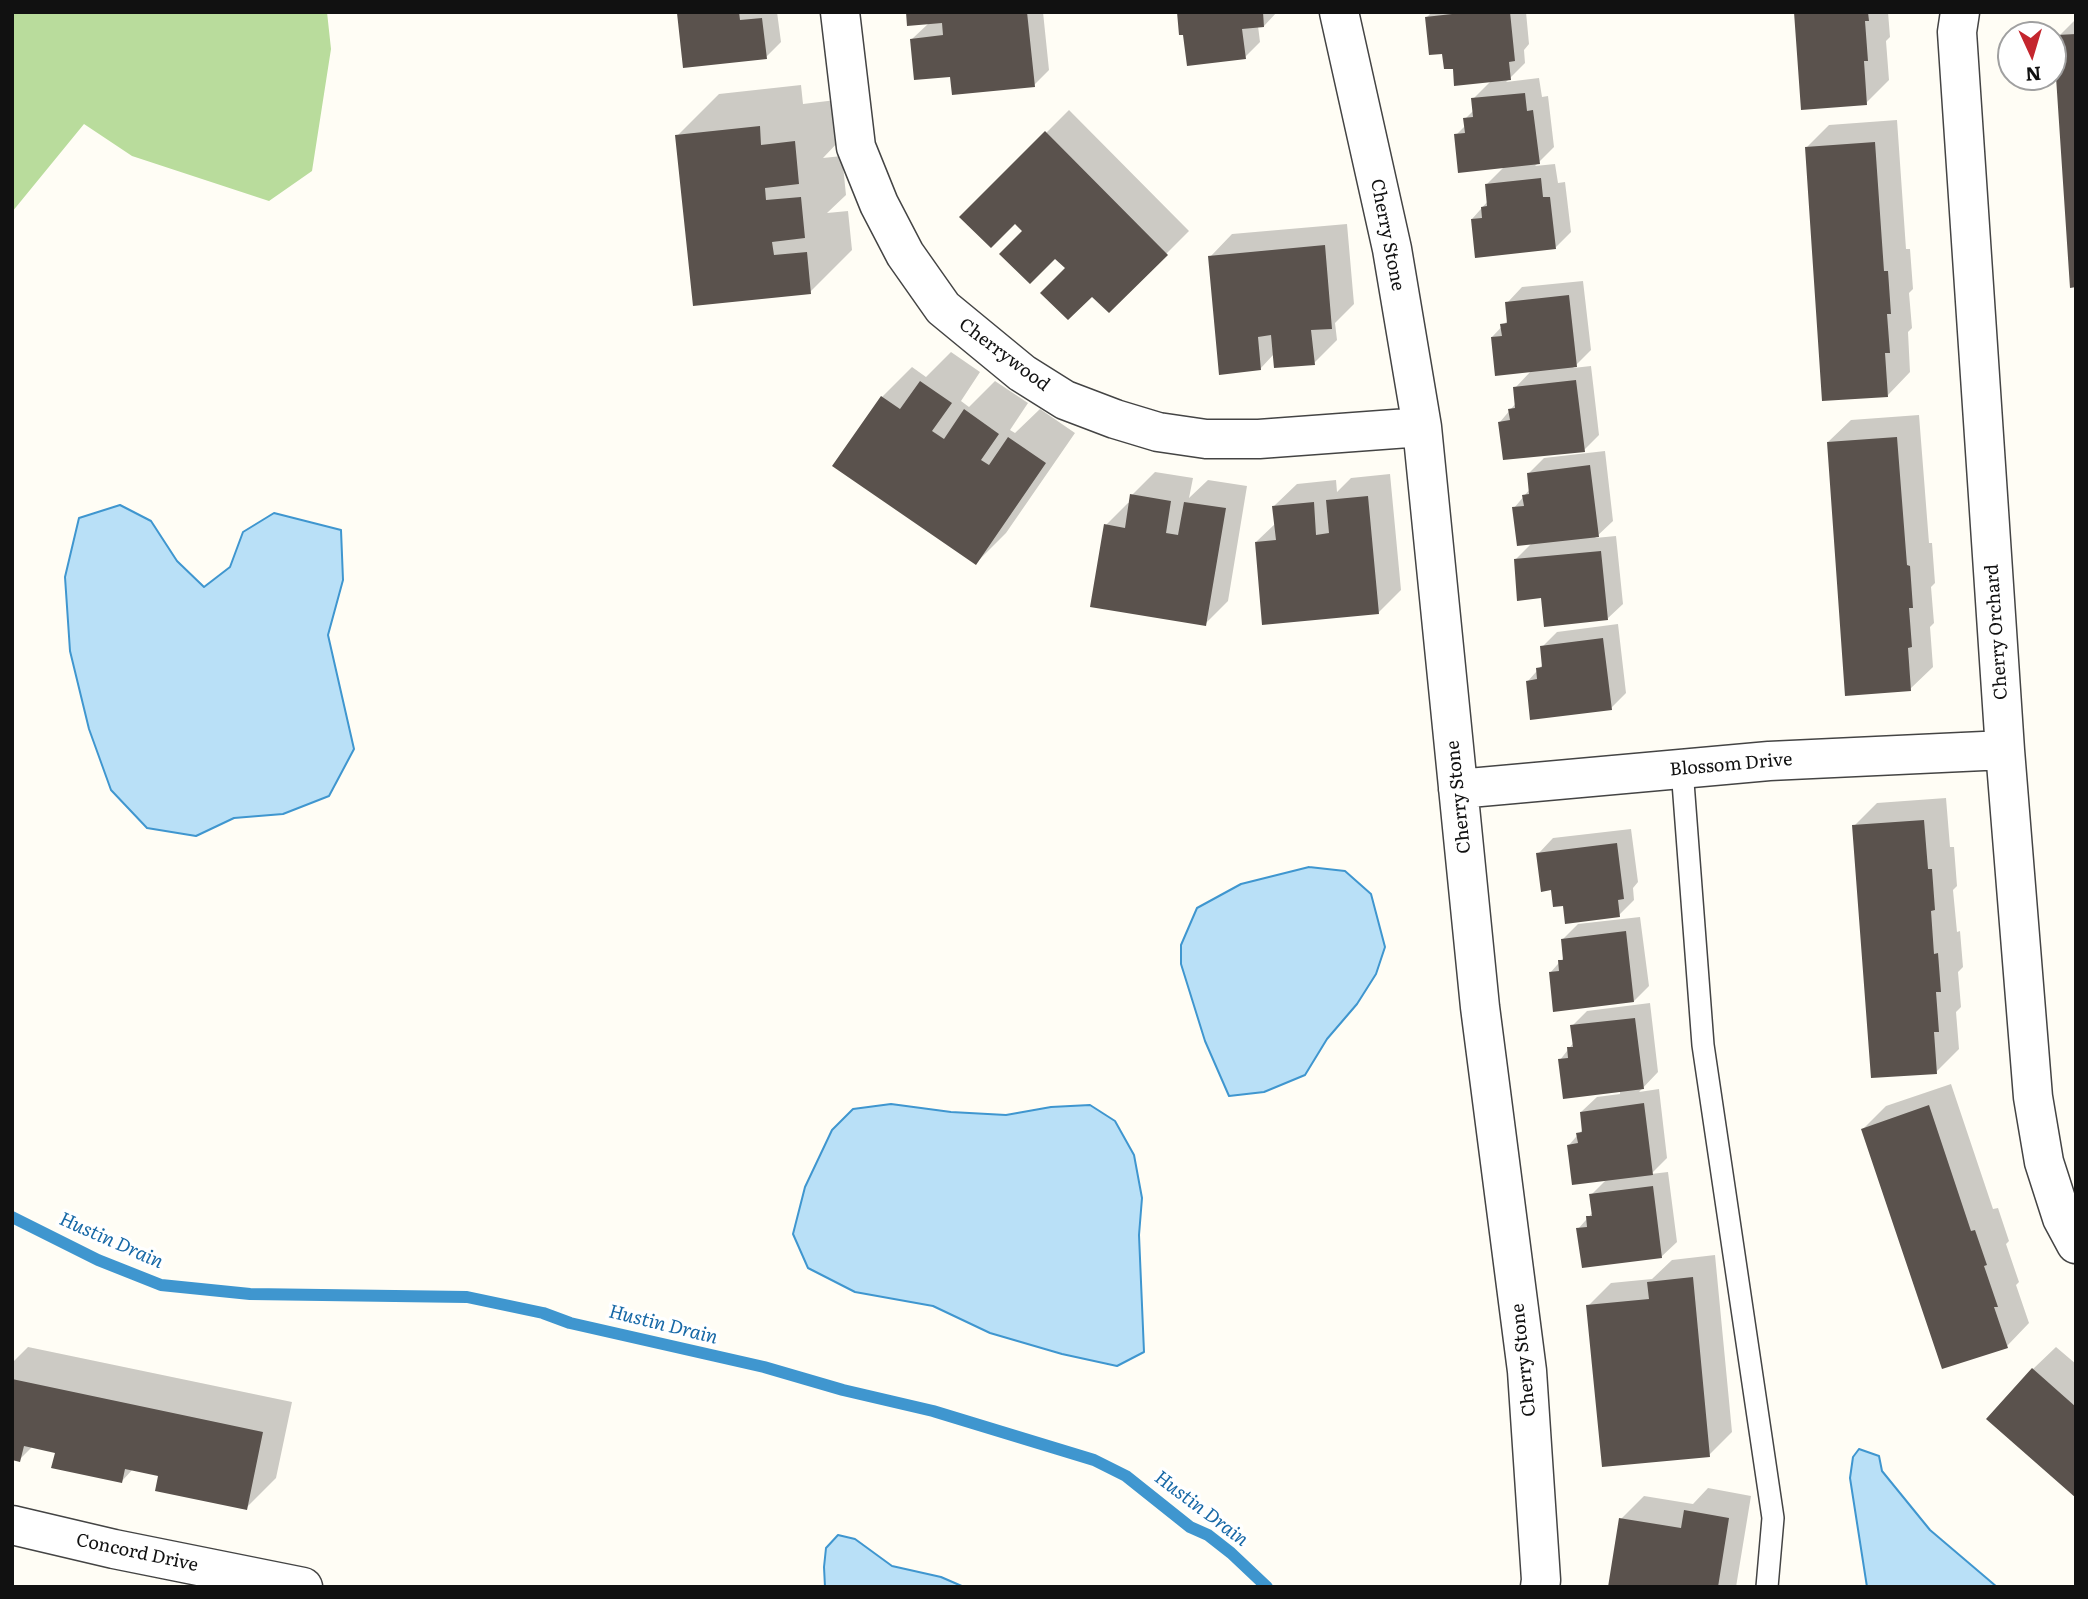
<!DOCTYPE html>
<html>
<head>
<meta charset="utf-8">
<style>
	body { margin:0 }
	#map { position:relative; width:2088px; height:1599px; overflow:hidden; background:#fffdf5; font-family:Literata,serif }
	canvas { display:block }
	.frame { position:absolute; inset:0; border:14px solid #111; pointer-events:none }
	.north { position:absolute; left:1997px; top:21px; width:70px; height:70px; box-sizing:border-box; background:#fff; border:2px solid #a0a0a0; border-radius:50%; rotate:176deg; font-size:19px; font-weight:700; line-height:28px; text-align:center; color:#111 }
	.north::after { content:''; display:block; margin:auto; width:24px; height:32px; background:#c4262e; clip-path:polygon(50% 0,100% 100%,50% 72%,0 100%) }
</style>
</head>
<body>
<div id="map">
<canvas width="2088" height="1599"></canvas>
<div class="frame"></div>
<div class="north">N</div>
</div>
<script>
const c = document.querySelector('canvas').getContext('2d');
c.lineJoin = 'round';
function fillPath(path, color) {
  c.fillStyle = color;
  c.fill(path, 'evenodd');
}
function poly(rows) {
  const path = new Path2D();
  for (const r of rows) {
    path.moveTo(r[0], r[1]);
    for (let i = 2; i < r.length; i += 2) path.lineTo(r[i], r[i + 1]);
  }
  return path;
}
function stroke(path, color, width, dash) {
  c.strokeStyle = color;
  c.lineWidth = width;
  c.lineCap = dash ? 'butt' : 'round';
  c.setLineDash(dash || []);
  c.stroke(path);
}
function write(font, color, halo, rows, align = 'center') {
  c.font = font + ' Literata,serif';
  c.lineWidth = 7;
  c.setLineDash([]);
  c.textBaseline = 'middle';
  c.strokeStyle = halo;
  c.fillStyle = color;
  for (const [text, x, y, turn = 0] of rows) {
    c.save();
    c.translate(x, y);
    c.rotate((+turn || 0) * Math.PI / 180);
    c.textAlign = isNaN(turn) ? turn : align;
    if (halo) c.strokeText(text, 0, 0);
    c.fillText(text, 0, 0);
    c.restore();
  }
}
fillPath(poly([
	[12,12,327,12,331,49,312,171,269,201,132,156,84,124,12,212]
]), '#b9dc9c');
const water = poly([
	[120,505,151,521,177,561,204,587,230,567,243,532,274,513,341,530,343,580,328,635,354,749,329,796,283,814,234,818,196,836,147,828,111,790,89,729,70,651,65,577,79,518,120,505],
	[1309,867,1345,871,1371,894,1385,947,1376,974,1357,1004,1327,1039,1305,1075,1264,1092,1229,1096,1205,1041,1181,964,1181,945,1197,908,1241,884,1309,867],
	[891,1104,951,1112,1006,1115,1051,1107,1090,1105,1115,1121,1134,1155,1142,1198,1139,1235,1144,1352,1117,1366,1062,1354,990,1333,933,1306,855,1292,808,1268,793,1234,805,1187,832,1130,853,1109,891,1104],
	[1859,1449,1879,1456,1882,1471,1930,1530,1997,1587,1867,1587,1850,1478,1853,1457,1859,1449],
	[838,1535,855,1539,892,1566,941,1577,964,1587,825,1587,824,1567,826,1548,838,1535]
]);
fillPath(water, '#b9e0f7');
stroke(water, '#3f96cf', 2);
fillPath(poly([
	[680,12,777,12,781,42,766,57,679,14],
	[908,12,1043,12,1049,70,1034,85,952,75,912,39,929,23],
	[1179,12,1277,12,1264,26,1258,26,1260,42,1245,57,1185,33],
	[1432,12,1526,12,1529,44,1524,50,1525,63,1506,82,1539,78,1542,97,1548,96,1554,147,1535,166,1555,164,1558,183,1565,182,1571,232,1556,247,1472,219,1488,201,1486,185,1505,166,1456,135,1466,125,1465,119,1474,110,1473,99,1492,80,1454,67,1443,52,1427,17],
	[1796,12,1888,12,1890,37,1886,41,1889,80,1866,103],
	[2076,19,2076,286,2058,78,2062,74,2059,36],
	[801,85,803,104,836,100,840,140,823,158,842,156,846,195,827,213,848,211,852,250,810,292,695,304,677,136,719,94],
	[1069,110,1189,231,1109,311,1067,268,1015,222,962,217],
	[1897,120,1906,249,1910,249,1913,289,1909,293,1912,328,1908,332,1910,372,1888,395,1806,148,1829,125],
	[1347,224,1354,304,1335,323,1337,340,1314,363,1274,354,1260,369,1210,257,1232,234],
	[1583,281,1591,350,1573,368,1591,366,1599,435,1584,450,1500,422,1516,403,1515,388,1532,370,1492,337,1509,319,1507,303,1522,287],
	[951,352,980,372,961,401,969,407,995,381,1028,403,1010,430,1015,433,1040,409,1075,433,1006,533,976,563,835,466,882,397,912,367,926,377],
	[1919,415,1929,543,1932,543,1935,583,1931,587,1934,623,1930,627,1933,667,1910,689,1828,442,1851,420],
	[1605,451,1613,521,1595,538,1616,536,1623,604,1607,619,1543,597,1515,560,1532,543,1514,508,1530,489,1529,473,1544,458],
	[1155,472,1193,478,1189,498,1208,480,1247,486,1228,601,1205,624,1106,525,1128,503,1131,503,1132,495],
	[1390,474,1401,590,1378,613,1256,542,1276,523,1274,506,1297,484,1336,480,1337,492,1351,478],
	[1618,624,1626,693,1611,708,1528,681,1544,663,1542,647,1557,632],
	[1946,798,1950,847,1954,847,1957,886,1953,890,1957,932,1960,931,1963,967,1958,972,1961,1007,1956,1012,1959,1049,1936,1072,1854,826,1877,803],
	[1631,829,1638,882,1633,888,1634,900,1619,915,1553,888,1538,854,1553,838],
	[1640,917,1649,986,1634,1001,1550,973,1565,956,1563,939,1578,924],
	[1650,1003,1658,1072,1639,1092,1659,1089,1667,1158,1651,1174,1668,1172,1677,1242,1661,1257,1578,1229,1593,1212,1591,1195,1607,1179,1569,1145,1583,1129,1581,1112,1597,1097,1620,1094,1620,1090,1560,1060,1574,1042,1572,1026,1587,1011],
	[1951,1084,1993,1209,1998,1208,2009,1241,2006,1244,2019,1282,2016,1285,2029,1323,2007,1346,1863,1129,1886,1106],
	[1715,1255,1732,1432,1709,1455,1588,1306,1611,1283,1652,1279,1672,1260],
	[28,1347,292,1402,276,1478,246,1508,160,1474,133,1469,122,1481,57,1451,33,1446,19,1460,12,1458,12,1363],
	[2056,1347,2076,1364,2076,1496,2033,1369],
	[1708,1488,1751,1496,1736,1587,1610,1587,1621,1519,1644,1496,1693,1504]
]), '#0003');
stroke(poly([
	[12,1217,98,1260,161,1285,250,1294,467,1297,543,1313,570,1323,764,1367,843,1390,933,1411,1094,1460,1126,1476,1190,1527,1208,1535,1231,1553,1267,1587]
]), '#3f96cf', 12);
fillPath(poly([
	[684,12,739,12,740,20,762,18,767,59,683,68,677,13],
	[906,12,1027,12,1035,87,952,95,950,77,914,80,910,39,943,35,942,23,907,26],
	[1177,12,1263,12,1264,27,1242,29,1246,59,1187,66,1183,35,1179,35],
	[1470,12,1510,12,1515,61,1509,62,1511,80,1454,86,1453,69,1444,69,1442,54,1429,55,1425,17],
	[1794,12,1868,12,1869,21,1865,21,1868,61,1864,61,1867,105,1801,110],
	[2076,34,2076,287,2070,288,2056,77,2060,77,2057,35],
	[1525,93,1527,111,1533,110,1540,164,1458,173,1454,134,1465,133,1463,118,1473,117,1471,98],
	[760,126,761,145,795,141,799,184,765,188,766,200,801,197,805,238,772,242,774,255,807,252,811,294,693,306,675,135],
	[1045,131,1168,255,1109,313,1092,297,1068,320,1040,293,1065,268,1055,259,1030,284,999,254,1022,231,1015,224,991,248,959,217],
	[1875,142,1884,271,1888,271,1891,314,1887,314,1890,353,1885,353,1888,397,1822,401,1805,147],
	[1541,178,1543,197,1550,197,1556,249,1475,258,1471,219,1482,218,1481,207,1487,206,1485,184],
	[1325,245,1332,329,1311,330,1315,365,1274,368,1271,335,1258,337,1261,370,1219,375,1208,256],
	[1569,295,1577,367,1495,376,1491,337,1502,336,1500,324,1507,323,1505,302],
	[1576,380,1585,452,1503,460,1498,422,1510,420,1508,409,1515,408,1513,387],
	[920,381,952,403,932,431,944,439,964,409,999,434,981,460,989,465,1008,437,1046,463,976,565,832,466,881,396,900,409],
	[1897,437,1907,565,1910,566,1913,608,1909,608,1912,647,1908,648,1911,691,1845,696,1827,442],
	[1590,465,1599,537,1517,546,1512,507,1524,506,1522,495,1529,494,1527,473],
	[1130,494,1171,501,1166,533,1178,535,1184,502,1226,508,1206,626,1090,607,1104,524,1125,528],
	[1368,496,1379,614,1262,625,1255,542,1276,540,1272,506,1314,502,1316,535,1329,533,1326,500],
	[1601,551,1608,620,1544,627,1541,598,1517,601,1514,559],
	[1603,638,1612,710,1530,720,1526,681,1537,679,1536,668,1542,667,1540,646],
	[1924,820,1928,869,1932,869,1935,910,1931,911,1934,954,1938,953,1941,992,1936,992,1939,1032,1934,1032,1937,1074,1871,1078,1852,825],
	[1617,843,1624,899,1618,900,1620,917,1565,924,1563,906,1553,907,1551,890,1541,892,1536,853],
	[1626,931,1634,1002,1553,1012,1549,972,1559,971,1558,960,1563,960,1561,939],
	[1635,1018,1644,1089,1563,1099,1558,1059,1568,1058,1567,1047,1573,1047,1570,1025],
	[1644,1103,1653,1175,1572,1185,1567,1145,1578,1143,1576,1133,1582,1132,1580,1112],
	[1929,1105,1971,1231,1975,1230,1987,1265,1984,1266,1998,1307,1994,1307,2008,1348,1942,1369,1861,1129],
	[1653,1186,1662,1258,1582,1268,1576,1228,1587,1227,1586,1216,1592,1216,1589,1194],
	[1693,1277,1710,1457,1602,1467,1586,1305,1649,1299,1647,1282],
	[2032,1368,2076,1407,2076,1498,1986,1419],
	[12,1379,263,1432,247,1510,155,1491,158,1476,125,1469,122,1483,51,1468,55,1453,24,1446,20,1462,12,1460],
	[1684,1510,1729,1518,1718,1587,1608,1587,1619,1518,1681,1528]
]), '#5a524d');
const lane = poly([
	[1682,769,1703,1045,1773,1518,1767,1587]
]);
const street = poly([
	[840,12,856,147,879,204,905,254,943,308,1022,373,1065,400,1115,419,1158,432,1206,439,1259,439,1422,427],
	[1339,12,1392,249,1422,427,1480,1007,1527,1371,1541,1580,1540,1587],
	[1960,12,1957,32,2005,750,2033,1097,2044,1162,2062,1218,2076,1244],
	[1458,789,1769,761,2005,750],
	[12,1525,114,1549,303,1587]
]);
stroke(lane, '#444', 24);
stroke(street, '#444', 41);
stroke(lane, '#fff', 21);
stroke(street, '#fff', 38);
write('18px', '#111', '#fff', [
	["Cherry Stone",1387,235,79],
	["Cherrywood",1004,355,37],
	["Cherry Orchard",1997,632,-94],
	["Blossom Drive",1731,765,-5],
	["Cherry Stone",1459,797,-96],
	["Cherry Stone",1524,1360,-96],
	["Concord Drive",137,1553,12]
]);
write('italic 19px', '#1768a6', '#fff', [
	["Hustin Drain",111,1241,24],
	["Hustin Drain",663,1325,14],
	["Hustin Drain",1201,1509,37]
]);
</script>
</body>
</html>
